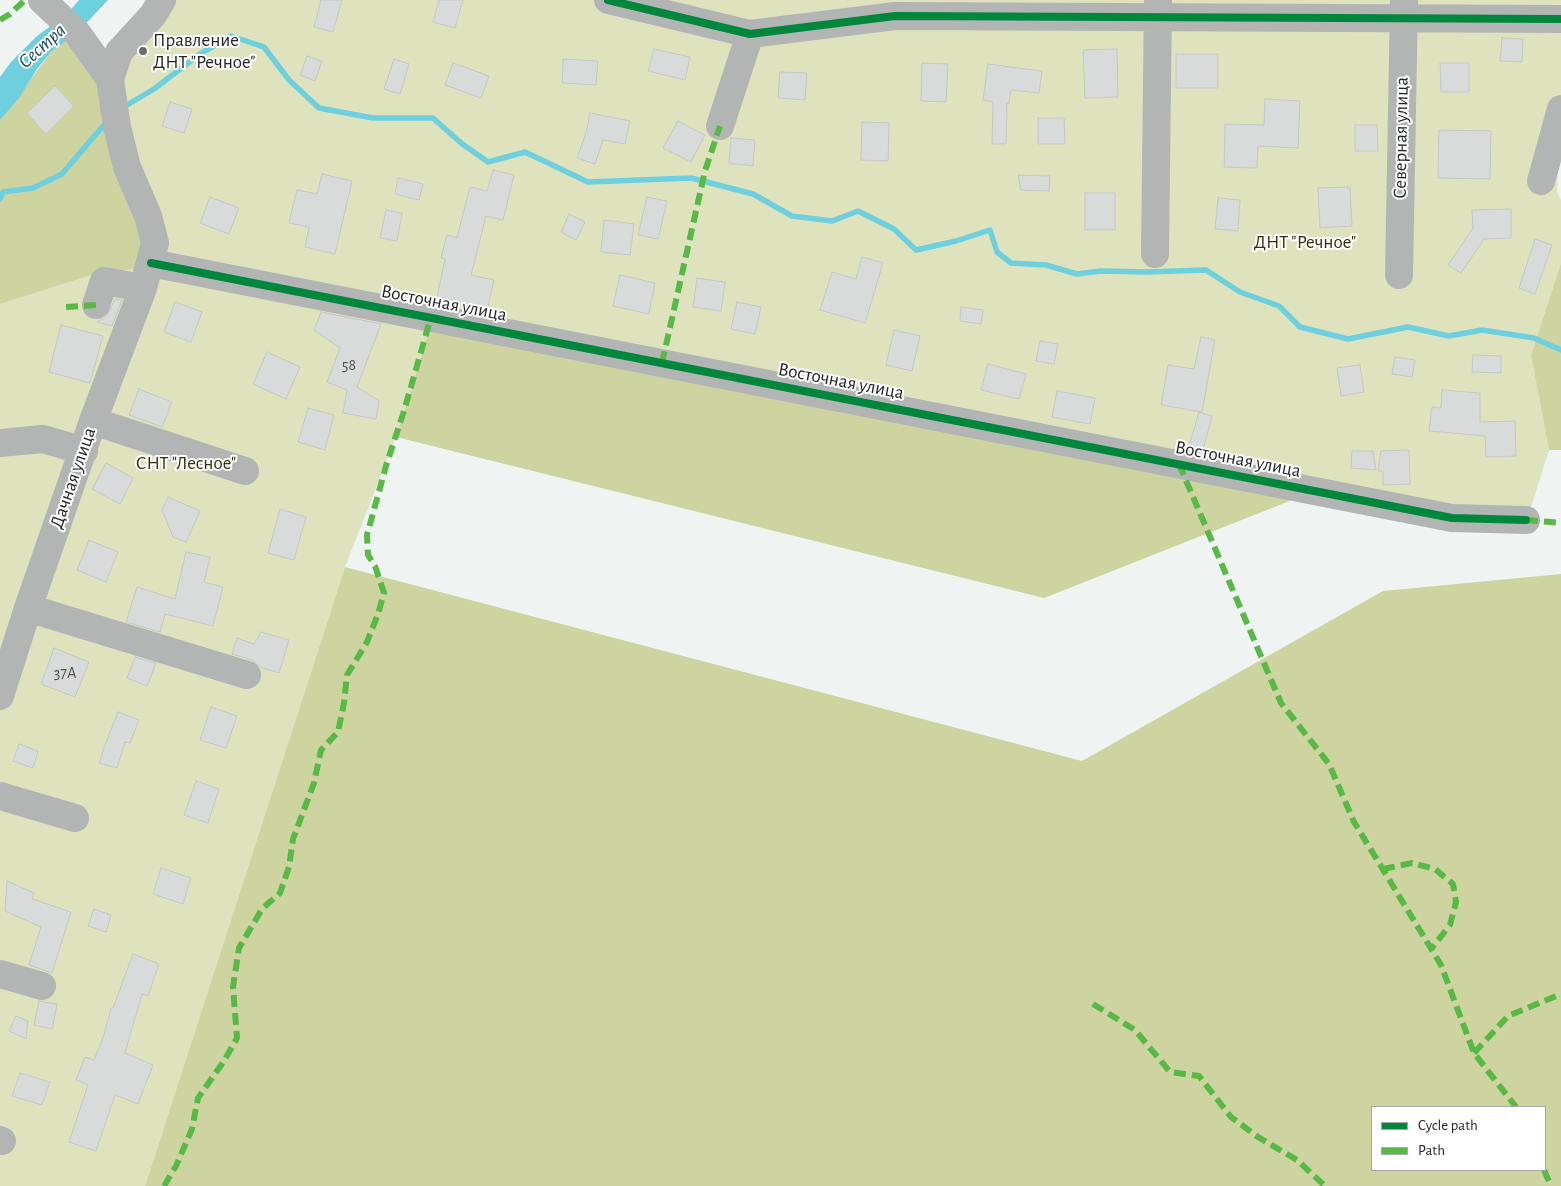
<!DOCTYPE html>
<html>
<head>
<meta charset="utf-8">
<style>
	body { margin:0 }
	#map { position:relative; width:1561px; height:1186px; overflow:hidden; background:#eff3f1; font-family:"Alegreya Sans",sans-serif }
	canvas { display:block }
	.legend { position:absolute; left:1371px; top:1106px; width:175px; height:65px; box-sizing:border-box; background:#fff; border:1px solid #a7a8a7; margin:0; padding:6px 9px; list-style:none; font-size:15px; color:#232524 }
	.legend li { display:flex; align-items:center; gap:10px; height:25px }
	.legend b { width:25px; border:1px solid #a7a8a7 }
</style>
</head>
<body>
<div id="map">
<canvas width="1561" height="1186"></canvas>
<ul class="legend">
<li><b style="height:6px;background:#00873e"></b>Cycle path</li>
<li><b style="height:6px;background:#58b947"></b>Path</li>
</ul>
</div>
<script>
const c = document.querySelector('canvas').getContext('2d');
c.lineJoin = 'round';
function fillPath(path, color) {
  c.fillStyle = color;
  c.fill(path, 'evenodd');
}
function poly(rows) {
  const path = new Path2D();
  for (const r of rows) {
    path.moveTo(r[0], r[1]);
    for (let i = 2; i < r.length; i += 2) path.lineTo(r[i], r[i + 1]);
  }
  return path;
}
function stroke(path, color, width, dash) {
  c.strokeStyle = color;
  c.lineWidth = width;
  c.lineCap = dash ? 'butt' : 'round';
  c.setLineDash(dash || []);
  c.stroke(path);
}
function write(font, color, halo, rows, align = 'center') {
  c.font = font + ' "Alegreya Sans",sans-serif';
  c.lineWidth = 4;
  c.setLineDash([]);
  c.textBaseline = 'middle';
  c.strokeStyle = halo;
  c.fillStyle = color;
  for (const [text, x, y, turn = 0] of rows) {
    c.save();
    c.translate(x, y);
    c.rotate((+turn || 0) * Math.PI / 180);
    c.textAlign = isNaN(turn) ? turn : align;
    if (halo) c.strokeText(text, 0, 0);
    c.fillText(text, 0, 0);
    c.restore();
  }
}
fillPath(poly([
	[162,0,1561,0,1561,110,1557,192,1561,200,1561,263,1531,355,1549,450,1531,507,1520,520,433,318,396,437,345,567,145,1186,0,1186,0,304,95,274,111,85]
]), '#dee3bd');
fillPath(poly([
	[71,37,111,85,149,267,95,274,0,304,0,120,51,52],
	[1561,263,1561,450,1549,450,1531,355],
	[433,318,1315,491,1044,598,396,437],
	[345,567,1082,761,1383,591,1561,574,1561,1186,145,1186],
	[1372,1107,1545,1107,1545,1170,1372,1170]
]), '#ced4a0');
fillPath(poly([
	[79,0,108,0,77,33,51,52,37,69,19,98,0,120,0,77,11,62,37,36,67,14]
]), '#6ecfde');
stroke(poly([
	[122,108,154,89,200,54,231,36,264,47,289,80,319,108,373,118,433,118,461,143,488,162,525,152,588,182,691,178,753,194,792,216,832,221,858,211,894,229,916,250,956,241,990,230,997,252,1011,263,1046,265,1077,274,1101,271,1146,272,1206,270,1240,292,1279,306,1300,327,1348,339,1408,327,1449,336,1482,330,1534,338,1561,350],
	[0,199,3,192,33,188,62,174,108,120]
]), '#6ecfde', 5.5);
const building = poly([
	[321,0,342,0,333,32,314,27,321,0],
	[439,0,463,0,455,28,433,22,439,0],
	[1502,38,1523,39,1522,62,1500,61,1502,38],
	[654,49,690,57,685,80,648,71,654,49],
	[1117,49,1118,97,1085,98,1083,50,1117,49],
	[1176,54,1218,54,1218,88,1176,88,1176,54],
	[307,56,322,61,315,81,300,75,307,56],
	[394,59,409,64,400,94,384,89,394,59],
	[563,59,598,61,596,85,562,83,563,59],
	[453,63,489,76,481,98,445,85,453,63],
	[922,63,948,64,946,102,921,101,922,63],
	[1440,63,1469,63,1469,92,1441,92,1440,63],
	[988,64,1042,71,1039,93,1011,90,1009,104,1007,103,1006,144,992,144,993,102,983,100,988,64],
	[780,72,807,73,805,100,778,98,780,72],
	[55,86,74,106,46,134,27,113,55,86],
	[1265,99,1300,101,1298,148,1258,146,1257,168,1224,167,1225,124,1264,125,1265,99],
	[170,102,192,109,184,133,162,126,170,102],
	[590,113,630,121,625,144,603,140,595,164,577,158,586,133,590,113],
	[1038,118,1064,118,1065,144,1038,144,1038,118],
	[678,121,705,135,691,162,663,148,678,121],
	[862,122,889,123,888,161,861,160,862,122],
	[1355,125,1377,125,1378,151,1355,151,1355,125],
	[1439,130,1491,131,1490,179,1438,178,1439,130],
	[731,138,755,140,753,166,729,163,731,138],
	[493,170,514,175,503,220,486,216,471,275,494,280,487,311,467,306,467,303,437,297,445,259,441,258,447,235,457,238,470,187,487,191,493,170],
	[322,174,352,181,335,254,305,247,309,227,289,223,297,190,317,194,322,174],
	[1018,175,1050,176,1049,191,1021,190,1018,175],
	[398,178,423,184,419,200,395,194,398,178],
	[1350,187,1352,226,1320,228,1318,188,1350,187],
	[1085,193,1115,193,1115,230,1085,230,1085,193],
	[210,197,239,208,229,234,200,223,210,197],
	[647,197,667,201,658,239,638,235,647,197],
	[1218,198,1240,200,1238,231,1215,229,1218,198],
	[1511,209,1511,238,1484,239,1461,273,1448,265,1473,228,1472,210,1511,209],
	[386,210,402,213,397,241,380,238,386,210],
	[569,214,585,222,576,240,561,232,569,214],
	[604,220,634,224,630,255,601,252,604,220],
	[1535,239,1552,245,1535,294,1519,288,1535,239],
	[862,257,883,263,865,323,820,310,832,272,856,279,862,257],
	[620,275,655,283,649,314,613,306,620,275],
	[697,278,725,282,721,311,693,307,697,278],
	[115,299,122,300,112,326,97,322,107,316,115,299],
	[175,302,202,312,191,342,164,332,175,302],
	[737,302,761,307,755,334,731,329,737,302],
	[961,307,983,310,981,324,960,321,961,307],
	[321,312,381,324,357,387,379,401,376,419,343,413,347,390,327,382,340,348,314,330,321,312],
	[61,325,103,336,90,383,49,372,61,325],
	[894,330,920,336,912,371,886,365,894,330],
	[1201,337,1215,340,1202,412,1161,405,1168,365,1194,369,1201,337],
	[1040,341,1058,344,1054,364,1036,361,1040,341],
	[267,352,300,367,286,399,253,384,267,352],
	[1473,355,1501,356,1501,373,1472,372,1473,355],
	[1395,357,1415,360,1412,377,1392,374,1395,357],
	[988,364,1026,374,1019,399,981,390,988,364],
	[1360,365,1364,392,1341,396,1337,368,1360,365],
	[139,389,172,402,162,427,129,415,139,389],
	[1442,390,1480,393,1480,422,1515,421,1516,456,1486,457,1485,436,1429,431,1432,407,1441,408,1442,390],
	[1057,391,1095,398,1090,424,1052,417,1057,391],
	[308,408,334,415,325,450,298,442,308,408],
	[1199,412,1212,416,1202,453,1188,450,1199,412],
	[1409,450,1410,484,1383,485,1383,471,1378,471,1381,451,1409,450],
	[1352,451,1373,451,1376,470,1351,468,1352,451],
	[106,463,133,478,120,504,92,489,106,463],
	[168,497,200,511,186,542,173,537,162,510,168,497],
	[280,509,306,517,294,560,268,553,280,509],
	[89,540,118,552,106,582,77,570,89,540],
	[186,552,210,557,204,582,223,587,213,626,165,614,160,632,126,622,137,587,175,599,186,552],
	[261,632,289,640,279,673,260,667,252,660,232,654,237,638,254,644,261,632],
	[54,648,89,662,75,697,41,684,54,648],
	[135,657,156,663,147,686,127,678,135,657],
	[211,707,237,716,226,748,200,740,211,707],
	[118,712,139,720,130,743,125,742,117,768,99,763,105,745,118,712],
	[19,744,38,751,33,768,13,761,19,744],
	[196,781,219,789,208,823,184,815,196,781],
	[161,868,191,878,183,904,153,894,161,868],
	[7,881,34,893,32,899,71,912,52,973,29,965,41,927,5,911,7,881],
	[94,909,111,915,106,932,88,926,94,909],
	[133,954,159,964,148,996,142,994,125,1053,153,1065,138,1104,115,1095,96,1151,69,1142,88,1085,76,1080,85,1057,94,1060,103,1038,111,1008,113,1008,133,954],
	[39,1001,57,1004,52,1029,34,1025,39,1001],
	[16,1016,28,1021,26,1039,9,1031,16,1016],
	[20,1073,50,1082,42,1105,12,1096,20,1073]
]);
fillPath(building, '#d8dbda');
stroke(building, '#c4c7c6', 1);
stroke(poly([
	[608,0,750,34,895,16,1561,19],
	[110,79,119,52,153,15,162,0],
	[720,126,750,34],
	[1541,181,1561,109],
	[1155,254,1158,0],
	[151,263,1452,518,1526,520],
	[1399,275,1404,0],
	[96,305,104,281,143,288],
	[93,421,245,471],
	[0,443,43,439,84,451],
	[28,608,247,675],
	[0,696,28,608,93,421,143,288,155,243,148,216,127,167,117,127,110,79,77,33,42,0],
	[0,796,75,818],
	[0,974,42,986],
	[0,1140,2,1141]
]), '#b3b5b4', 28);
stroke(poly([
	[0,20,10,14,25,0],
	[66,307,96,305],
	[662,363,705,171,720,126],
	[1179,464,1281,703,1329,764,1354,822,1441,965,1474,1053,1516,1107],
	[1526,520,1561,523],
	[1383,869,1412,863,1435,869,1453,884,1456,902,1450,925,1431,949],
	[1093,1004,1135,1030,1170,1072,1199,1076,1231,1117,1258,1137,1297,1160,1325,1186],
	[1474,1053,1508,1016,1561,994],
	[1544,1170,1551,1186],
	[164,1186,176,1166,192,1129,198,1098,224,1061,237,1038,233,987,239,948,262,909,280,893,289,867,293,839,314,783,321,750,338,732,344,703,347,675,367,642,378,614,384,593,375,566,368,555,367,535,386,466,404,411,431,317]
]), '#58b947', 6, [12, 6]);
stroke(poly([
	[608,0,750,34,895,16,1561,19],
	[151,263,1452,518,1526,520]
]), '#00873e', 8);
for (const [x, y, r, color] of [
	[143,51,5,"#6a6d6c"]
]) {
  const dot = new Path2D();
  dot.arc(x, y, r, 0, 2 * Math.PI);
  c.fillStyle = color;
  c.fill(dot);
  stroke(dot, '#fff', 2);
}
write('16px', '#515452', null, [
	["58",349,365],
	["37А",65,673]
]);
write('19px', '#232524', '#fff', [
	["Правление",153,40],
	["ДНТ \"Речное\"",153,62]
], 'left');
write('19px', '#232524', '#fff', [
	["Северная улица",1401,138,-89],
	["Восточная улица",444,303,11],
	["Восточная улица",841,381,11],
	["Восточная улица",1238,459,11],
	["Дачная улица",73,478,-71]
]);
write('19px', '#30330a', '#fff', [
	["ДНТ \"Речное\"",1305,242],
	["СНТ \"Лесное\"",186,463]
]);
write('italic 20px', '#18505a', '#fff', [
	["Сестра",42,46,-42]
]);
</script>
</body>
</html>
